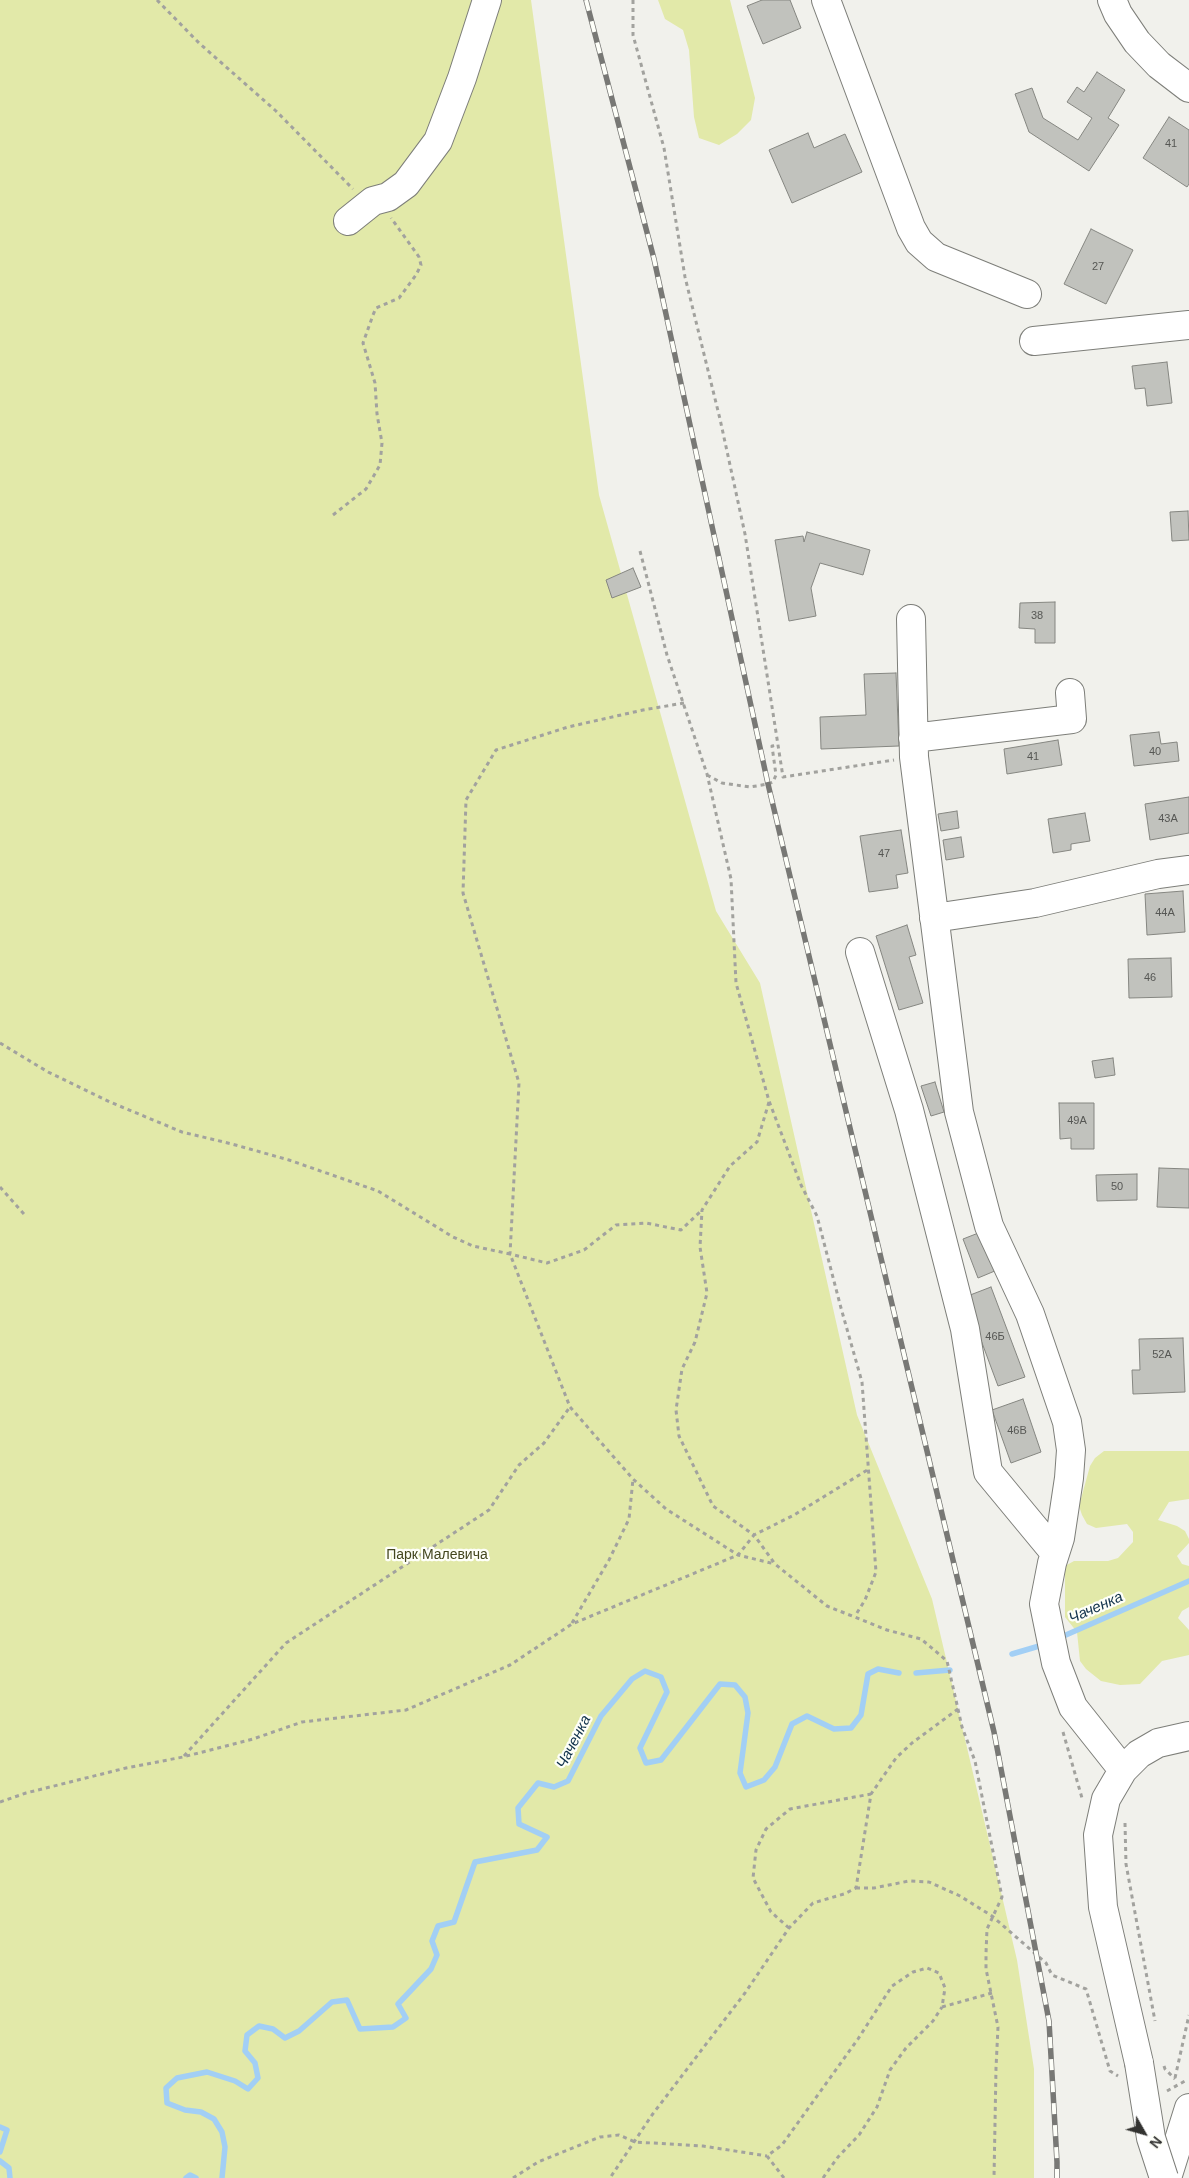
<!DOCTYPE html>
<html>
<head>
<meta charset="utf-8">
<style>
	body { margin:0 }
	#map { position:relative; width:1189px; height:2178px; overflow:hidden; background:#f1f1ec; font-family:Helvetica,sans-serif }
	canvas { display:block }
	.north { position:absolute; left:1119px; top:2108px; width:50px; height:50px; -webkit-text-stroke:4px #fefff9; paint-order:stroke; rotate:128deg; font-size:14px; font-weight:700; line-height:20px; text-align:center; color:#333331 }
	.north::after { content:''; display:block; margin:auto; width:18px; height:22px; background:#333331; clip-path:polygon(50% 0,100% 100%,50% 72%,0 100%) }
</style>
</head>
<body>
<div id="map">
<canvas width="1189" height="2178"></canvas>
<div class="north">N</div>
</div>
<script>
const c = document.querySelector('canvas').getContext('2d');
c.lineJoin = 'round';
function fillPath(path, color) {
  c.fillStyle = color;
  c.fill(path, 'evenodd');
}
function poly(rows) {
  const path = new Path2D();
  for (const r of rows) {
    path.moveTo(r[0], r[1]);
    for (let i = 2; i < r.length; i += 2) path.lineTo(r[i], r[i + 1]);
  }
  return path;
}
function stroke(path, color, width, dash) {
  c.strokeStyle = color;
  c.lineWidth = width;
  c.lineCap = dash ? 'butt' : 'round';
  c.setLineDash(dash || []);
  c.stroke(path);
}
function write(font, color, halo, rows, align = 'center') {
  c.font = font + ' Helvetica,sans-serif';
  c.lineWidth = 4.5;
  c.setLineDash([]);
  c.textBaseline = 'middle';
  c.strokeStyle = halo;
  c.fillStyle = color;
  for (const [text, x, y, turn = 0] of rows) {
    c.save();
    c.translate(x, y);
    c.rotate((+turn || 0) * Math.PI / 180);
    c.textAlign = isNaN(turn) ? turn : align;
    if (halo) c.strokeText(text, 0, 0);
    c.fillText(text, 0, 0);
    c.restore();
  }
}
fillPath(poly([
	[0,0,531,0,599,495,716,911,760,983,857,1415,932,1599,1017,1960,1034,2069,1034,2178,0,2178],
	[658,0,730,0,755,98,751,120,737,134,719,145,699,138,694,117,689,50,683,30,665,19],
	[1104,1451,1189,1451,1189,1499,1169,1502,1158,1520,1177,1526,1185,1531,1189,1539,1189,1543,1177,1556,1182,1564,1189,1566,1189,1607,1182,1611,1178,1618,1189,1630,1189,1655,1162,1661,1140,1684,1120,1685,1101,1681,1086,1669,1080,1661,1077,1632,1065,1617,1065,1566,1074,1561,1108,1561,1118,1558,1133,1542,1133,1532,1127,1524,1096,1528,1087,1524,1082,1515,1079,1506,1090,1466,1095,1458]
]), '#e2e9a9');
stroke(poly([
	[1059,1638,1189,1581],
	[1012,1654,1046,1644],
	[916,1673,950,1670],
	[0,2127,7,2130,0,2152],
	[0,2161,9,2168,10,2178],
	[186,2178,190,2175,196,2178],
	[222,2178,225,2147,222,2132,214,2119,201,2112,185,2110,167,2103,166,2088,177,2078,207,2072,235,2081,248,2089,258,2078,255,2063,245,2051,247,2035,259,2026,273,2029,285,2038,299,2031,332,2002,347,2000,360,2029,393,2027,406,2018,398,2004,431,1969,437,1955,432,1941,438,1926,454,1922,475,1862,537,1850,547,1837,519,1824,518,1808,538,1783,554,1787,568,1781,601,1716,632,1679,645,1671,661,1677,667,1692,640,1748,646,1763,661,1760,720,1684,735,1685,745,1697,748,1713,740,1773,746,1787,764,1780,775,1767,792,1724,807,1716,834,1729,851,1728,861,1715,868,1674,878,1669,899,1673]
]), '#a2cff5', 5.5);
const building = poly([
	[762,0,790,0,801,28,763,44,747,6,762,0],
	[1097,72,1125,90,1108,118,1119,125,1089,171,1029,132,1015,94,1032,88,1043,118,1078,140,1092,118,1067,102,1077,87,1084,92,1097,72],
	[1169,117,1189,130,1189,184,1187,187,1143,158,1169,117],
	[808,133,814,148,845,134,862,172,792,203,769,150,808,133],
	[1091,229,1133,250,1106,304,1064,284,1091,229],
	[1167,362,1172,403,1147,406,1145,388,1135,389,1132,366,1167,362],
	[1188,511,1189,540,1172,541,1170,512,1188,511],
	[807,532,870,550,863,575,820,563,811,588,816,616,789,621,775,540,803,536,804,542,807,532],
	[633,568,641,587,612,598,606,580,633,568],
	[1055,602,1055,643,1035,643,1035,629,1019,628,1020,603,1055,602],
	[896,673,899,746,821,749,820,717,866,715,864,674,896,673],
	[1159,732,1161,744,1177,742,1179,761,1134,766,1130,735,1159,732],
	[1058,740,1062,765,1007,774,1004,749,1058,740],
	[1189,797,1189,833,1150,840,1145,804,1189,797],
	[957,811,959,828,941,831,938,814,957,811],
	[1085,813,1090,841,1071,844,1071,850,1053,853,1048,819,1085,813],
	[901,830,908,873,896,875,898,888,869,892,860,836,901,830],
	[961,837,964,857,946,860,943,840,961,837],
	[1183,891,1185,932,1147,935,1145,894,1183,891],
	[907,925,916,955,909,957,923,1003,899,1010,876,936,907,925],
	[1171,958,1172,997,1129,998,1128,959,1171,958],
	[1113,1058,1115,1075,1095,1078,1092,1061,1113,1058],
	[935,1082,944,1112,931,1116,921,1086,935,1082],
	[1059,1103,1094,1103,1094,1149,1071,1149,1071,1138,1060,1139,1059,1103],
	[1159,1168,1189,1169,1189,1208,1157,1207,1159,1168],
	[1137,1174,1137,1200,1097,1201,1096,1175,1137,1174],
	[981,1232,1002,1268,978,1278,963,1239,981,1232],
	[991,1287,1025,1377,998,1386,965,1297,991,1287],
	[1183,1338,1185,1392,1133,1394,1132,1370,1140,1370,1139,1339,1183,1338],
	[1023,1399,1041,1452,1011,1463,992,1410,1023,1399]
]);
fillPath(building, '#c1c2bd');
stroke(building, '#858681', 1);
const minor = poly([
	[826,0,911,228,919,242,936,257,1027,294],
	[1112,0,1118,14,1137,42,1159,65,1189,88],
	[348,221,373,201,388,197,406,184,438,141,462,78,487,0],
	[1034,341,1189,325],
	[911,619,914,757,959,1112,989,1226,1030,1314,1067,1422,1071,1450,1069,1478,1060,1538,1052,1563,1044,1604,1056,1663,1073,1707,1123,1770],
	[913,738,1072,719,1070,693],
	[934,918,1035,903,1158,874,1189,870],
	[860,952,909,1110,965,1329,988,1472,1055,1553],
	[1139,2063,1103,1907,1098,1835,1106,1799,1123,1770,1139,1754,1158,1743,1189,1736]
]);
const major = poly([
	[1167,2178,1189,2108]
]);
stroke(minor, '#7d7e79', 30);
stroke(major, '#7d7e79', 30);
stroke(poly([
	[157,0,199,43,276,111,353,189],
	[633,0,633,35,664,148,685,277,720,419,745,534,783,777,894,760],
	[333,515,366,489,380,465,382,443,377,414,375,383,363,343,373,315,376,308,399,298,416,275,421,265,419,257,391,218],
	[640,551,667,655,707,774,731,879,736,983,769,1101,801,1185,817,1216,841,1308,862,1382,876,1572,865,1600,855,1616],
	[684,703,643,710,568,727,496,750,466,800,463,893,519,1083,510,1254,547,1263,584,1250,616,1225,646,1223,681,1230,702,1210],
	[707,775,722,783,750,787,768,784,773,782,776,775,772,746,778,745],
	[0,1043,48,1072,110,1102,182,1132,232,1144,289,1160,378,1191,453,1237,473,1246,510,1254,570,1407,633,1479,666,1509,738,1555,775,1564],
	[769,1102,757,1142,730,1166,702,1210,700,1247,707,1293,695,1342,682,1369,676,1410,679,1436,713,1506,754,1535,794,1515,869,1469],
	[0,1187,24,1214],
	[572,1623,609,1560,629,1519,633,1479],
	[958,1709,962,1727,975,1761,1002,1897,987,1929,986,1953,986,1969,998,2027,996,2068,994,2178],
	[1063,1732,1082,1798],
	[184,1756,286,1643,489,1510,519,1465,544,1443,570,1407],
	[0,1802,26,1793,126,1768,183,1757,253,1739,302,1722,406,1710,510,1665,572,1624,738,1555,754,1535,775,1564,827,1606,887,1630,921,1639,933,1649,947,1661,958,1709,912,1743,896,1758,871,1794,856,1888,844,1894,813,1903,789,1928,745,1993,652,2115,610,2178],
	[1125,1823,1126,1864,1155,2021],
	[856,1888,874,1888,909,1881,929,1882,960,1896,992,1916,1046,1963,1052,1975,1086,1989,1110,2071,1118,2076],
	[789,1928,771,1912,753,1878,756,1850,766,1829,790,1809,871,1794],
	[1164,2066,1165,2069,1175,2079],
	[1175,2078,1189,2015],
	[1167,2091,1185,2081],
	[513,2178,538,2162,600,2137,619,2135,635,2142,703,2146,767,2156],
	[784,2178,767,2156,782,2145,858,2039,892,1986,913,1972,927,1968,939,1973,945,1988,942,2007,992,1993],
	[823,2178,838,2157,859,2135,877,2107,890,2070,906,2048,933,2021,942,2007]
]), '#a2a29e', 3, [4, 4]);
stroke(minor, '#fff', 28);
stroke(major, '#fff', 28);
const rail = poly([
	[586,0,654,259,768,784,994,1732,1049,2021,1057,2162,1057,2178]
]);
stroke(rail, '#787875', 5.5);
stroke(rail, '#fefff9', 4, [11]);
const minorBridge = poly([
	[1139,2063,1151,2138,1164,2178]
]);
stroke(minorBridge, '#7d7e79', 30, []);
stroke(minorBridge, '#fff', 28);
write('11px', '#565754', null, [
	["41",1171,144],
	["27",1098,267],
	["38",1037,616],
	["40",1155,752],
	["41",1033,757],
	["43А",1168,819],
	["47",884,854],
	["44А",1165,913],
	["46",1150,978],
	["49А",1077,1121],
	["50",1117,1187],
	["46Б",995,1337],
	["52А",1162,1355],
	["46В",1017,1431]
]);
write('14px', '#44471f', '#fefff9', [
	["Парк Малевича",437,1555]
]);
write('italic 15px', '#10314a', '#fefff9', [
	["Чаченка",1096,1608,-24],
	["Чаченка",574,1742,-63]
]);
</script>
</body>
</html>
